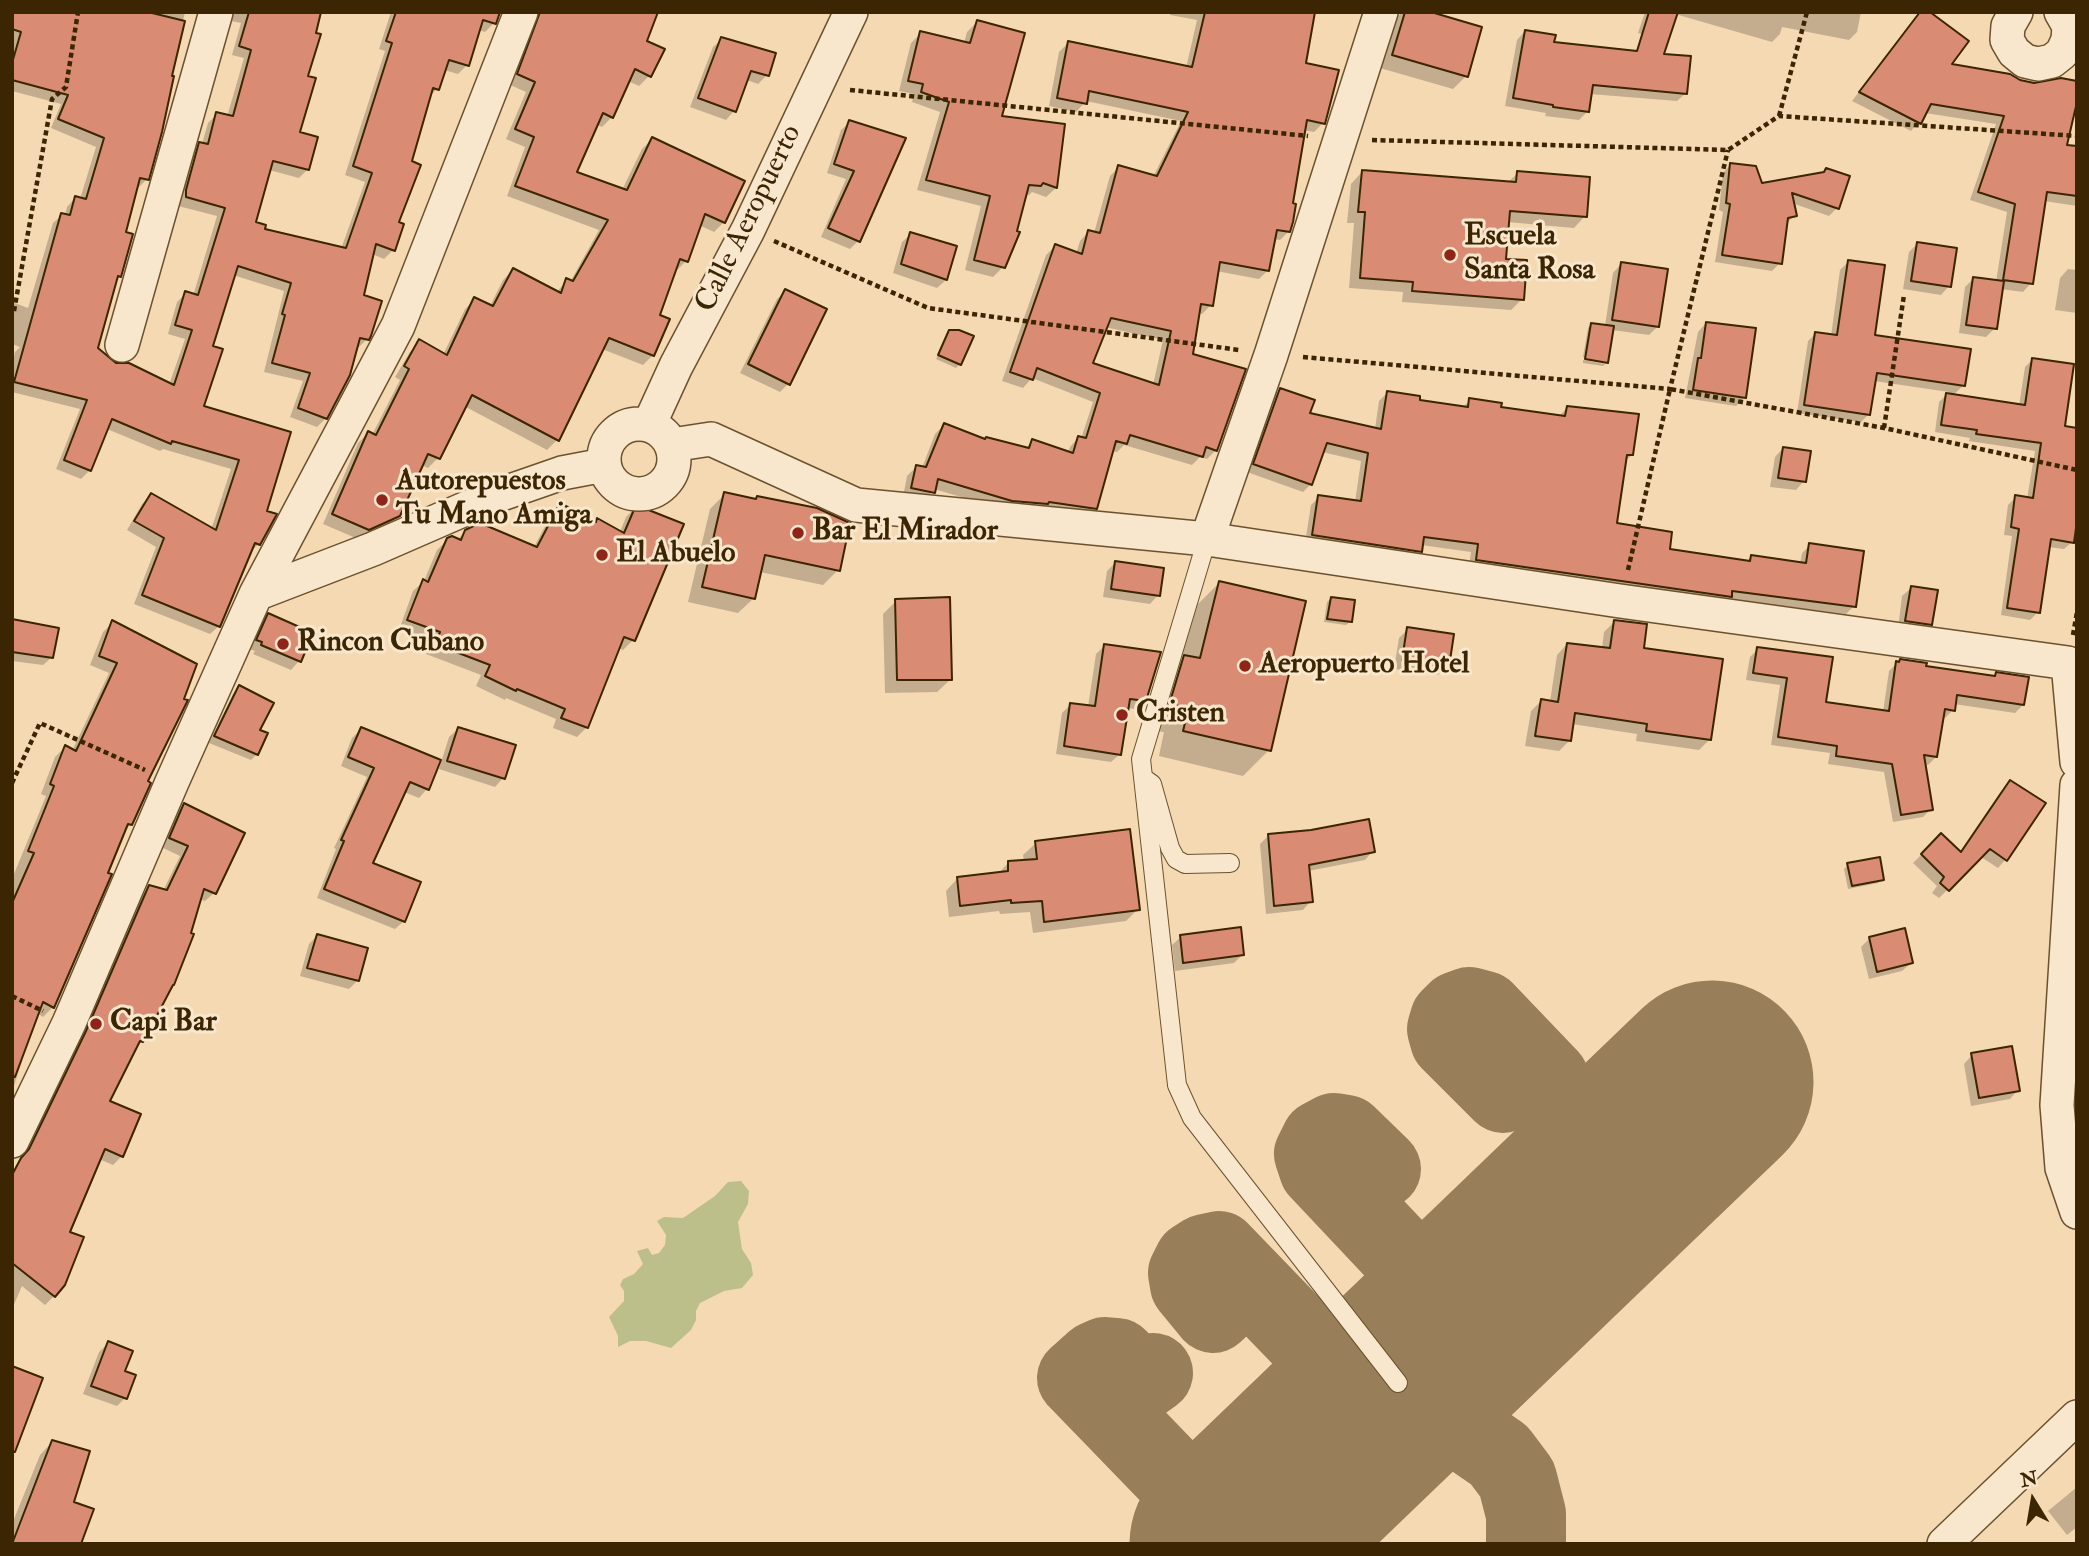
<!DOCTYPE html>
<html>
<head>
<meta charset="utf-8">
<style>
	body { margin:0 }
	#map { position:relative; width:2089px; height:1556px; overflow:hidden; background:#f5d9b2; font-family:"IM FELL Double Pica",serif }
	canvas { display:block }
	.frame { position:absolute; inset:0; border:14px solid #3b2502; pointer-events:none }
	.north { position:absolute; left:1998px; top:1465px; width:70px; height:70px; -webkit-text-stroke:5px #f8e6cd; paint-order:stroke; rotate:349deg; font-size:19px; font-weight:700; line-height:28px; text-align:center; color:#3b2502 }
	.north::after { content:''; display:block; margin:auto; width:24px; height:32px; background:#3b2502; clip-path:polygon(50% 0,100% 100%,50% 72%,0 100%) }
</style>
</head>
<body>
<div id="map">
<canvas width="2089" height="1556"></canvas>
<div class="frame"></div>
<div class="north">N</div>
</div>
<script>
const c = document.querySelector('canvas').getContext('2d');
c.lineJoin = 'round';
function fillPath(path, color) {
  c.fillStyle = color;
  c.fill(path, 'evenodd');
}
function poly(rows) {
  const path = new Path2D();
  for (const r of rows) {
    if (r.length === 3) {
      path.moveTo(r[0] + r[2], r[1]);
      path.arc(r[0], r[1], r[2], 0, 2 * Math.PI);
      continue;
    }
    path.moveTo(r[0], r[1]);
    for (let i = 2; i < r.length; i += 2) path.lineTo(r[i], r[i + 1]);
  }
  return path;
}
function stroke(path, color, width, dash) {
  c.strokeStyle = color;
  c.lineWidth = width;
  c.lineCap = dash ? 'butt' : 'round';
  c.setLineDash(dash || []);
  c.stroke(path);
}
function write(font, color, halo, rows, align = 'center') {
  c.font = font + ' "IM FELL Double Pica",serif';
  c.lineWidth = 6;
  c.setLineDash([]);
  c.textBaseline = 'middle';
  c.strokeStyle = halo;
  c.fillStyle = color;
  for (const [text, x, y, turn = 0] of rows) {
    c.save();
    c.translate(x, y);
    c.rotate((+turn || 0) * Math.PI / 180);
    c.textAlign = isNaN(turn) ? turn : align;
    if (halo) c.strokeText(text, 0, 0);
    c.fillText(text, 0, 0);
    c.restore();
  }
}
fillPath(poly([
	[741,1181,749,1191,748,1204,738,1222,742,1249,751,1263,753,1275,742,1288,724,1291,700,1303,696,1311,696,1320,691,1330,671,1348,646,1341,630,1341,618,1347,618,1336,609,1317,624,1301,624,1291,620,1285,623,1279,634,1274,643,1264,637,1251,648,1248,652,1255,659,1253,665,1245,666,1235,657,1221,664,1217,683,1218,715,1196,728,1182]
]), '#bdbf8b');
fillPath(poly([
	[12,12,185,12,147,179,138,188,136,187,123,233,120,276,115,281,96,348,116,365,169,385,185,339,168,334,177,302,186,293,193,296,217,216,178,206,191,152,200,144,202,144,208,123,217,114,227,117,244,58,232,55,241,23,226,20,224,12,319,12,306,77,298,134,307,170,299,178,269,170,254,223,262,230,341,249,365,182,345,175,385,51,379,49,391,12,498,12,494,23,485,32,479,30,467,65,458,74,444,70,437,89,429,97,410,162,393,250,384,259,372,254,361,297,367,339,358,348,356,347,326,418,317,427,290,417,303,381,264,372,284,291,233,275,211,347,202,407,288,433,265,512,259,544,250,552,219,626,210,634,134,604,156,547,127,530,142,504,151,495,211,530,231,469,163,449,160,451,107,429,90,470,81,479,56,469,80,409,12,392,12,364,15,352,20,347,12,344,12,302,28,308,53,223,62,215,65,215,67,207,75,198,80,199,96,147,51,128,61,104,12,91],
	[1170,12,1313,12,1304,64,1323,123,1314,132,1303,130,1289,231,1280,240,1274,239,1268,270,1259,279,1216,271,1211,305,1202,314,1198,313,1191,355,1216,450,1207,459,1200,457,1192,465,1124,445,1117,452,1111,451,1095,508,1086,517,1002,509,934,489,924,501,903,497,907,476,916,467,922,468,935,434,944,425,984,441,1025,449,1033,441,1068,453,1070,447,1078,438,1081,439,1093,402,1032,378,1023,388,1002,381,1046,255,1055,246,1076,254,1080,241,1088,232,1094,233,1110,176,1119,167,1153,177,1181,121,1086,101,1076,112,1049,106,1059,52,1068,43,1186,68,1197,20,1170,15],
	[1105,327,1163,340,1153,385,1090,365],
	[1402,12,1425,12,1466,76,1453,89,1380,68,1394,21],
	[1645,12,1861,12,1857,32,1849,40,1782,27,1780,34,1772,42,1675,14,1661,41,1638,33],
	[1915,18,1949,66,2065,146,2077,148,2077,206,2044,201,2031,283,2023,292,2001,289,1995,328,1986,337,1959,333,1965,287,1974,278,1996,282,2007,212,1970,200,1996,124,1925,113,1911,131,1852,101],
	[977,22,1000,117,1063,125,1056,188,1046,197,1032,192,1029,195,1024,195,1003,267,993,277,965,270,981,206,917,190,940,112,912,102,914,94,899,91,911,43,921,33,964,43,967,32],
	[1525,31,1552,44,1686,93,1677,101,1590,94,1588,111,1579,120,1545,116,1546,113,1505,106,1517,40],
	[534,34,645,41,649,76,639,86,628,81,612,117,602,127,596,124,575,173,622,190,642,149,652,139,724,222,714,232,699,225,686,261,676,271,674,270,658,316,653,355,643,365,602,349,557,440,547,450,464,406,438,458,428,468,421,465,399,515,388,526,358,539,323,524,358,443,368,433,372,435,400,380,395,377,410,352,420,342,443,355,465,309,475,299,490,306,503,280,513,270,556,293,567,280,570,282,599,230,507,196,525,147,506,139,526,92,508,84,524,44],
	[722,39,767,75,758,84,747,80,734,111,726,120,690,107,713,47],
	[850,122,903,139,858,241,850,249,821,237,846,179,827,173,841,130],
	[1730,165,1761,185,1821,174,1826,170,1837,208,1829,216,1792,203,1795,215,1787,223,1780,263,1772,271,1715,262,1723,212,1719,210,1723,173],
	[1362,172,1507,183,1518,173,1585,216,1574,228,1507,222,1504,260,1522,299,1511,310,1402,302,1403,292,1349,288,1354,223,1347,223,1351,184],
	[911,234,955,247,946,280,937,288,893,273,902,242],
	[1917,244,1949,286,1941,295,1903,289,1909,252],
	[1848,262,1873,337,1964,385,1953,395,2019,406,2025,367,2033,359,2063,428,2077,495,2077,537,2073,536,2072,542,2064,549,2048,547,2038,612,2030,620,2001,615,2012,536,2004,535,2008,505,2016,497,2027,499,2035,451,1969,441,1970,438,1935,432,1939,402,1949,392,1874,381,1869,414,1861,422,1797,413,1808,341,1816,333,1831,336,1840,270],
	[1621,264,1658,326,1649,335,1612,330,1606,361,1583,357,1588,328,1591,324,1605,326,1613,273],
	[2068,269,2077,270,2077,313,2055,310,2060,278],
	[786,291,788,384,780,392,740,373,777,299],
	[1706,323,1745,397,1736,406,1685,398,1698,332],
	[950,331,960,364,956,368,936,359,946,336],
	[1583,360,1605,364,1603,366,1583,363],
	[1280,390,1308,414,1375,429,1379,401,1387,393,1418,401,1462,408,1470,400,1499,409,1558,417,1567,408,1632,455,1624,462,1615,524,1668,551,1746,562,1751,557,1800,564,1802,553,1810,545,1854,606,1846,614,1469,567,1471,552,1421,545,1420,551,1412,559,1305,543,1311,505,1319,497,1355,502,1361,461,1322,452,1311,484,1303,492,1247,472,1272,398],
	[1783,448,1804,481,1796,490,1770,487,1775,457],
	[725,494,838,570,823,585,760,572,754,598,738,613,688,602,710,509],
	[560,505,595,523,620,532,626,517,636,507,633,640,623,650,618,648,587,727,577,737,553,728,556,719,506,698,505,700,476,686,481,675,426,654,431,642,399,630,413,591,424,581,437,550,448,539,457,540,466,531,534,547,551,515],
	[1115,563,1158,595,1150,604,1103,597,1107,571],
	[1219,583,1269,750,1243,776,1159,756,1164,732,1145,730,1159,683,1181,661,1194,608],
	[1911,588,1931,624,1922,633,1898,629,1902,596],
	[1331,598,1350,622,1346,625,1324,622,1327,602],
	[896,601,951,679,937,692,885,693,883,614],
	[269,616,299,661,291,670,253,654,255,651,249,649,260,624],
	[1615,621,1642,649,1709,740,1699,750,1636,741,1637,734,1572,724,1570,740,1559,751,1525,746,1531,711,1541,701,1550,702,1557,655,1567,644,1602,649,1604,632],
	[12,622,52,657,43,665,12,661],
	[113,622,146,782,131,824,123,832,53,1007,43,1017,37,1013,19,1060,22,1061,12,1092,12,873,14,874,46,796,41,794,55,757,65,747,72,751,109,673,90,665,103,632],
	[1408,629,1447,666,1438,675,1394,669,1399,638],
	[1105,645,1145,700,1136,709,1126,708,1120,754,1111,762,1056,754,1062,713,1071,704,1088,707,1096,654],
	[1758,649,1824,704,1883,712,1889,671,1897,663,1994,677,1997,674,2023,705,2015,713,1954,704,1953,710,1945,718,1942,718,1936,757,1928,765,1923,764,1931,809,1923,817,1893,822,1884,772,1828,764,1830,753,1771,745,1780,685,1746,680,1750,657],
	[240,687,258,730,257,754,251,760,209,743,233,694],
	[361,729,427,789,419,798,404,792,371,864,404,921,395,929,317,898,336,849,334,848,367,777,341,766,352,738],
	[458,729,513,746,503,778,495,787,439,769,449,737],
	[2010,782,2006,859,1998,868,1981,857,1939,898,1932,893,1937,886,1913,863,1941,835,1959,853,2001,791],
	[184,806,214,893,205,901,199,899,142,1041,134,1049,108,1102,122,1156,113,1165,99,1159,68,1233,54,1296,45,1305,22,1286,12,1309,12,1200,40,1135,34,1133,141,896,150,887,163,891,180,856,161,847,175,814],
	[1311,832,1373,851,1365,860,1308,871,1311,901,1303,910,1266,914,1260,844,1269,835],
	[1036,843,1138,909,1126,921,1033,933,1030,912,1000,914,999,911,949,917,946,891,958,878,998,874,1008,863,1024,862,1023,855],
	[1848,865,1882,879,1878,883,1848,889,1844,869],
	[317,936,357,981,349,989,300,976,309,944],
	[1181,937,1243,954,1234,963,1175,971,1172,945],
	[1870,938,1911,963,1902,971,1869,979,1861,947],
	[1972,1055,2018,1090,2010,1099,1971,1106,1964,1064],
	[2077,1102,2077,1126,2068,1115,2069,1111],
	[108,1343,123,1372,125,1398,117,1406,83,1394,99,1352],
	[52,1442,72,1503,12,1544,12,1524,40,1455],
	[2077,1487,2077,1527,2067,1535,2048,1511]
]), '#0003');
stroke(poly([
	[1381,1169,1346,1135,1334,1133,1321,1140,1314,1154,1319,1169,1416,1272,1427,1294,1430,1311,1428,1331,1414,1367],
	[1517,1269,1558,1214,1569,1184,1571,1150,1562,1105,1549,1079,1484,1011,1469,1007,1458,1011,1450,1019,1447,1029,1450,1040,1503,1093,1518,1079],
	[1227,1300,1213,1313,1190,1285,1188,1273,1194,1261,1205,1254,1219,1251,1334,1370,1341,1393,1341,1419,1336,1443],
	[1153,1373,1139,1383,1117,1358,1105,1357,1096,1361,1077,1378,1198,1503,1206,1521,1208,1544],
	[1333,1452,1374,1425,1406,1417,1433,1420,1467,1433,1499,1455,1517,1479,1526,1514,1526,1544]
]), '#987f5a', 80);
stroke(poly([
	[1231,1544,1712,1082]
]), '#987f5a', 203);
const building = poly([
	[12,12,148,12,185,21,172,76,174,76,162,132,149,180,140,178,126,232,133,234,121,277,118,276,98,348,116,363,129,363,174,385,192,330,175,325,185,291,198,295,225,208,186,197,186,190,199,142,208,144,216,112,233,116,251,50,239,46,249,12,321,12,316,33,321,34,308,76,316,78,300,132,318,137,309,170,273,161,256,222,266,225,265,229,346,248,372,173,353,166,392,43,386,41,396,12,500,12,496,24,483,20,469,66,449,60,439,90,433,88,412,161,421,165,399,222,404,224,395,251,376,244,364,295,382,301,371,336,369,340,360,338,350,375,327,419,298,408,310,373,272,363,285,315,282,314,291,283,238,266,213,346,223,349,204,406,291,432,267,511,277,514,260,545,255,543,220,627,142,595,164,538,134,521,151,493,216,530,239,460,172,441,171,444,112,419,91,471,64,460,87,400,14,382,61,213,70,215,75,196,86,199,104,138,58,119,68,95,12,80,12,63,21,32,12,29,12,12],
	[540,12,658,12,647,41,665,49,651,77,635,69,613,118,603,113,577,172,627,190,652,137,745,181,725,223,705,214,688,262,680,259,660,315,670,319,654,356,609,338,559,441,472,395,440,459,428,454,400,516,369,530,332,514,368,431,376,435,409,369,404,366,419,339,447,355,474,297,493,306,513,268,561,293,566,278,573,281,608,220,515,186,534,137,515,129,535,82,517,74,540,12],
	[1205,12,1315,12,1306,63,1339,70,1325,124,1307,120,1293,203,1296,204,1293,222,1290,232,1277,230,1269,271,1220,262,1213,306,1201,304,1193,354,1246,369,1217,451,1206,447,1203,457,1130,435,1127,444,1116,441,1097,509,1049,502,1048,504,1012,501,938,479,935,493,911,488,916,465,926,467,944,423,985,439,986,437,1029,448,1032,439,1073,453,1078,436,1086,438,1100,393,1037,368,1033,380,1010,372,1055,244,1082,254,1088,230,1100,233,1118,165,1157,176,1188,112,1089,91,1087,104,1057,98,1068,41,1192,67,1205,12],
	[1111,318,1171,331,1159,385,1093,363,1111,318],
	[1405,12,1431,12,1482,27,1468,77,1392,55,1405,12],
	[1649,12,1678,12,1664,54,1691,56,1687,94,1593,85,1589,112,1553,107,1553,105,1513,98,1525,30,1556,35,1554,42,1637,51,1649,12],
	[1920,12,1930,12,1969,41,1952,64,2010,74,2020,80,2034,83,2061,78,2077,81,2077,102,2067,145,2077,146,2077,196,2047,192,2033,284,2003,280,2015,204,1978,192,2004,116,1931,104,1921,124,1859,92,1920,12],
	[977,20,1025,33,1002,116,1065,124,1057,188,1043,183,1041,186,1029,185,1017,231,1020,232,1005,268,974,260,990,196,926,180,949,102,921,92,923,84,908,81,920,31,970,43,977,20],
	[721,37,776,53,769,76,751,71,736,112,698,98,721,37],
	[849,120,906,138,860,242,828,228,854,171,834,164,849,120],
	[1730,163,1756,166,1762,183,1824,172,1826,168,1850,176,1839,209,1792,193,1797,216,1788,218,1782,264,1722,255,1730,204,1726,203,1730,163],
	[1362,170,1516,182,1517,171,1590,177,1587,217,1510,211,1506,259,1527,260,1524,300,1412,291,1413,282,1360,278,1365,212,1358,212,1362,170],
	[910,232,957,246,947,280,901,264,910,232],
	[1917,242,1957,248,1951,287,1911,281,1917,242],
	[1848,260,1885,265,1875,335,1971,349,1965,386,1877,373,1870,415,1804,405,1815,332,1837,335,1848,260],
	[1621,262,1668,269,1659,327,1612,320,1621,262],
	[1973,277,2004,281,1997,329,1966,325,1973,277],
	[785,289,827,309,790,385,748,364,785,289],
	[1706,322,1756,328,1746,398,1693,390,1698,358,1701,358,1706,322],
	[1591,323,1614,326,1608,363,1585,359,1591,323],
	[949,330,959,330,974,336,961,365,938,355,949,330],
	[2032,358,2074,364,2065,426,2077,428,2077,521,2074,543,2051,539,2040,613,2007,608,2019,529,2011,527,2015,495,2033,498,2041,443,1976,434,1977,430,1941,425,1946,393,2025,405,2032,358],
	[1280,388,1315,400,1310,413,1381,429,1387,391,1420,396,1420,400,1468,407,1469,398,1502,403,1501,407,1565,416,1567,406,1639,414,1633,455,1627,455,1617,523,1672,532,1670,549,1750,561,1751,555,1806,563,1809,543,1864,551,1856,607,1732,591,1732,597,1476,560,1478,544,1424,537,1422,552,1312,535,1318,495,1361,501,1368,453,1327,443,1312,485,1253,464,1280,388],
	[1783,447,1811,451,1806,482,1778,478,1783,447],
	[724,492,756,499,757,496,817,508,850,523,840,571,765,555,755,599,702,587,724,492],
	[560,503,596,522,597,518,624,533,636,505,684,524,635,641,624,637,588,728,561,718,565,709,517,689,516,691,485,676,490,665,435,644,440,632,407,620,423,579,428,582,447,538,452,536,461,540,465,530,480,523,537,547,560,503],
	[1115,561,1164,568,1160,596,1111,589,1115,561],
	[1219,581,1306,601,1271,751,1183,731,1189,707,1169,705,1184,655,1200,658,1219,581],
	[1911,586,1938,590,1932,625,1905,621,1911,586],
	[950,597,952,680,897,680,895,599,950,597],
	[1331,597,1355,600,1352,622,1327,619,1331,597],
	[268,613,313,633,301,662,261,645,262,642,256,640,268,613],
	[12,619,59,628,53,658,12,652,12,619],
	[112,620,197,664,184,699,188,700,148,781,151,783,132,825,128,824,108,873,112,874,54,1008,43,1002,15,1077,12,1076,12,903,34,853,28,851,54,786,50,784,65,745,76,751,117,663,99,656,112,620],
	[1614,620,1647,624,1644,648,1723,659,1711,740,1646,731,1647,724,1575,713,1571,741,1535,736,1541,699,1558,702,1567,643,1610,648,1614,620],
	[1407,627,1454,634,1449,667,1402,660,1407,627],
	[1104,644,1161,652,1146,701,1130,699,1121,755,1064,746,1070,703,1095,706,1104,644],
	[1757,647,1833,657,1826,702,1889,711,1896,661,1899,662,1900,659,1927,663,1926,666,1995,676,1996,672,2029,677,2024,705,1957,695,1955,711,1945,709,1937,757,1924,755,1933,810,1901,815,1892,764,1836,756,1837,746,1778,737,1787,678,1753,673,1757,647],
	[239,685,274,703,260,730,268,733,258,755,214,736,239,685],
	[361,727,441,760,429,790,410,782,373,863,421,882,405,922,324,889,344,841,341,840,374,768,348,757,361,727],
	[458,727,516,745,505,779,447,761,458,727],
	[2010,780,2046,803,2007,861,1990,849,1949,891,1940,883,1944,877,1921,854,1941,833,1961,852,2010,780],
	[184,803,245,833,216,894,204,889,191,933,194,934,174,985,173,985,143,1042,140,1041,110,1101,141,1114,123,1157,105,1149,70,1232,84,1237,65,1285,55,1297,12,1263,12,1175,21,1158,29,1149,86,1031,149,885,167,890,188,846,169,838,184,803],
	[1369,819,1375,852,1309,865,1313,902,1274,906,1268,834,1311,830,1369,819],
	[1130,829,1140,910,1044,922,1042,901,1011,903,1011,900,960,906,957,877,1008,871,1008,861,1037,859,1035,841,1130,829],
	[1880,857,1884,880,1852,886,1847,863,1880,857],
	[1241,927,1244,955,1183,963,1180,935,1241,927],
	[1905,928,1913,963,1877,972,1869,937,1905,928],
	[317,934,368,948,359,981,307,968,317,934],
	[2012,1046,2020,1091,1979,1098,1971,1053,2012,1046],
	[108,1341,133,1351,125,1371,136,1375,127,1399,91,1386,108,1341],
	[12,1366,43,1378,15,1452,12,1452,12,1366],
	[52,1440,90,1451,74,1502,94,1509,81,1544,12,1544,52,1440]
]);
fillPath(building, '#d98b73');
stroke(building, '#3b2502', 2);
const lane = poly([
	[1207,539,1141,759,1177,1085,1192,1118,1398,1383],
	[1145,779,1152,784,1170,848,1176,859,1185,864,1230,863]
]);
const street = poly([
	[2016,12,2008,26,2007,40,2014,52,2025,61,2038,64,2052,61,2062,53,2068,40,2069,26,2061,12],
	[122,345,216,12],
	[639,459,35],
	[649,425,676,366,748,230,851,12],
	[672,445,711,439,856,505,1207,539,1620,601,2068,663,2077,762],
	[1207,539,1271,355,1381,12],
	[256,594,373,549,490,498,562,473,604,465],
	[2077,785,2057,1105,2062,1168,2077,1212],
	[12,1141,69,1023,172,782,256,594,398,326,521,12],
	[1944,1544,2077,1417]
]);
stroke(lane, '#6a522e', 20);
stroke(street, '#6a522e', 36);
stroke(poly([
	[850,90,1308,136],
	[1779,116,1807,12],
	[1372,140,1728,150,1779,116,2077,136],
	[774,241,928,308,1239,350],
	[14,311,52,99,66,87,78,12],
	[1303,357,1670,389,1728,150],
	[1884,428,1904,295],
	[1628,570,1670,389,1884,428,2077,470],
	[2073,635,2077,612],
	[12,783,40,723,145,770],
	[12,996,43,1011]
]), '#3b2502', 4.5, [5, 3.5]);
stroke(lane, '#f8e6cd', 18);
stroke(street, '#f8e6cd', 33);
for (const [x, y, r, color] of [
	[1450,255,7,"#8f2418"],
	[382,500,7,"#8f2418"],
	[798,533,7,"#8f2418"],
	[602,555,7,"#8f2418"],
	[283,644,7,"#8f2418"],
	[1245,666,7,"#8f2418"],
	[1122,715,7,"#8f2418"],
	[96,1024,7,"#8f2418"]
]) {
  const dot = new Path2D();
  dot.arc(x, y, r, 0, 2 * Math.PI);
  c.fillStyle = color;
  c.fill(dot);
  stroke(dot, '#f8e6cd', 2.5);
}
write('30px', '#3b2502', '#f8e6cd', [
	["Calle Aeropuerto",750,219,-64]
]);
write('bold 30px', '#3b2502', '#f8e6cd', [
	["Escuela",1464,238],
	["Santa Rosa",1464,272],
	["Autorepuestos",396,483],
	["Tu Mano Amiga",396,517],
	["Bar El Mirador",812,533],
	["El Abuelo",616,555],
	["Rincon Cubano",297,644],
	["Aeropuerto Hotel",1259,666],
	["Cristen",1136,715],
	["Capi Bar",110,1024]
], 'left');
</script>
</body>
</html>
